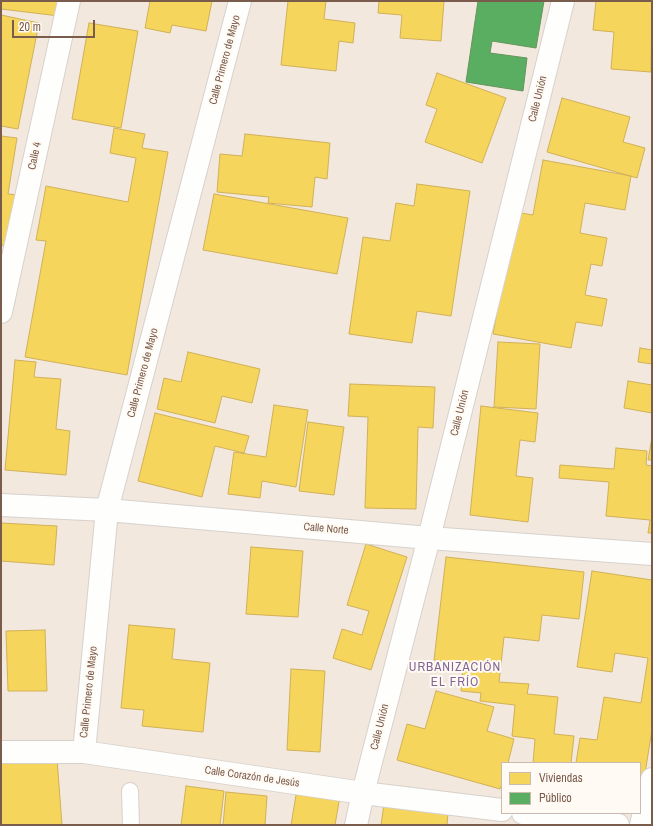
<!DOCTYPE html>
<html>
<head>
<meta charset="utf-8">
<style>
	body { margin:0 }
	#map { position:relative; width:653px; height:826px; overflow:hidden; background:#f9f5f0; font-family:"Archivo Narrow",sans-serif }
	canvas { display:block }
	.frame { position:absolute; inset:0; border:2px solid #7a5c4d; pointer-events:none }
	.legend { position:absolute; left:501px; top:762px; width:140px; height:52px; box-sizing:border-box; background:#fffaf3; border:1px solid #cabbb1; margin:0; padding:5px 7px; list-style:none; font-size:12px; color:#7a5c4d }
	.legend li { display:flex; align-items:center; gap:8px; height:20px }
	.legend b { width:20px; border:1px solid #cabbb1 }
	.scale { position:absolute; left:12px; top:20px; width:83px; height:18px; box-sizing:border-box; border:2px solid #7a5c4d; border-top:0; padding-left:5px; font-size:12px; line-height:14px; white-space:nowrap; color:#7a5c4d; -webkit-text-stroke:3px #fffaf3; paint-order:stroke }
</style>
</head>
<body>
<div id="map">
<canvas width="653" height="826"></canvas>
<div class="frame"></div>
<ul class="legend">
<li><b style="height:11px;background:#f6d55c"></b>Viviendas</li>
<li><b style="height:11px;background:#5aae61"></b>Público</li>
</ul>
<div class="scale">20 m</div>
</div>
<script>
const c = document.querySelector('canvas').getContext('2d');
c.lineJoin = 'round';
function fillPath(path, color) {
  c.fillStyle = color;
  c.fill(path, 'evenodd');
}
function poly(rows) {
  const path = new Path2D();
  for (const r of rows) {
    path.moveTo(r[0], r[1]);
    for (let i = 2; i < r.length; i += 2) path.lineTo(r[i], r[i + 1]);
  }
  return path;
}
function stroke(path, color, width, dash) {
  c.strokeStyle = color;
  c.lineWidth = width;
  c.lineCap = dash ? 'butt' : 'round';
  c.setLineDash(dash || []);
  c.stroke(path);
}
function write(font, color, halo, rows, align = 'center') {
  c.font = font + ' "Archivo Narrow",sans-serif';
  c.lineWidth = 4;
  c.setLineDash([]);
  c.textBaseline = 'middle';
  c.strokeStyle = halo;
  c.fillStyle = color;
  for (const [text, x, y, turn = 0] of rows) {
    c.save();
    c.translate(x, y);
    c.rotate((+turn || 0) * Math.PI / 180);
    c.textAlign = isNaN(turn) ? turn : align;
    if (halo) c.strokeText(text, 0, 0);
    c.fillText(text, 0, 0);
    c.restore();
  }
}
fillPath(poly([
	[1,1,652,1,652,825,1,825],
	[502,763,640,763,640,813,502,813]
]), '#f2e8de');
const homes = poly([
	[1,1,61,1,59,16,1,9,1,1],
	[150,1,212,1,206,31,172,25,170,33,145,28,150,1],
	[288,1,326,1,324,19,355,23,353,43,339,41,336,71,281,65,288,1],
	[379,1,444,1,441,41,400,38,402,15,378,13,379,1],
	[596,1,652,1,651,72,611,69,614,32,593,30,596,1],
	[1,15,39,23,18,129,1,126,1,15],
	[89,23,138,31,121,128,72,119,89,23],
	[437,73,506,98,482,163,425,142,437,109,426,105,437,73],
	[562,98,630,117,623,142,645,148,637,178,547,152,562,98],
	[114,128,145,134,142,148,168,152,127,375,25,357,46,241,36,240,46,186,128,202,136,158,110,153,114,128],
	[245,134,330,143,327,179,315,177,312,207,268,203,269,197,217,192,220,154,242,156,245,134],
	[1,136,17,138,8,194,18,195,11,247,1,245,1,136],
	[543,160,631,176,625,210,585,203,580,233,607,238,602,266,591,264,585,295,607,299,602,326,576,322,571,348,493,334,515,212,533,215,543,160],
	[417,184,470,191,451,316,417,311,412,343,349,334,363,237,390,241,396,203,414,206,417,184],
	[214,194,348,218,337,274,203,250,214,194],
	[498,342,540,344,536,409,494,407,498,342],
	[640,348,652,350,652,364,638,362,640,348],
	[188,352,260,369,252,403,222,396,215,423,157,409,164,378,181,382,188,352],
	[15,360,36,362,34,377,61,379,56,429,70,431,66,475,5,470,15,360],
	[628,381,652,385,652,383,652,413,624,408,628,381],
	[350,384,435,387,433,428,418,427,416,509,365,508,368,417,348,416,350,384],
	[274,405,308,410,296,487,262,481,260,498,228,494,234,452,266,457,274,405],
	[481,406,538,413,535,442,520,440,516,476,533,478,528,522,470,515,481,406],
	[155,413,249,436,244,453,215,446,202,497,138,481,155,413],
	[308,422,344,427,334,495,299,491,308,422],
	[652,437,652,460,648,460,652,437],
	[616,448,647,451,646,465,652,466,652,533,648,533,650,520,606,516,609,482,559,478,560,465,614,469,616,448],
	[1,523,57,526,54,565,1,561,1,523],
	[366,544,407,557,371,670,333,658,342,629,362,635,369,611,347,605,366,544],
	[251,547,303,551,298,617,246,614,251,547],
	[446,557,584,572,579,619,542,615,539,641,504,637,499,682,529,684,527,694,558,697,554,734,574,736,571,763,533,763,535,739,512,736,515,705,480,701,481,693,461,691,463,663,434,660,446,557],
	[592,571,652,580,652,730,640,804,640,763,576,763,580,738,597,740,604,697,641,703,648,658,615,653,612,672,577,667,592,571],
	[129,625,175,629,172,659,210,663,203,732,142,726,144,710,121,708,129,625],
	[45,630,47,691,8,691,6,631,45,630],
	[291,669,325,671,320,752,287,750,291,669],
	[436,691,494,707,487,731,514,739,508,763,502,763,502,783,500,789,397,760,407,724,425,729,436,691],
	[57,759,62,825,1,825,1,761,57,759],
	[186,786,224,791,220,825,181,825,186,786],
	[297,789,340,796,335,825,291,825,297,789],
	[226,792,267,796,265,825,223,825,226,792],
	[384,804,448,813,447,825,381,825,384,804]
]);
fillPath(homes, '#f6d55c');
stroke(homes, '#d1b158', 1);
const public = poly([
	[478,1,544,1,536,48,492,41,490,53,527,58,523,91,466,82,478,1]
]);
fillPath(public, '#5aae61');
stroke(public, '#64955b', 1);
const service = poly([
	[130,791,131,825]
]);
const minor = poly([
	[1,312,69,1],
	[1,505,107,510,429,538,652,554],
	[1,752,84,752,363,793,502,810],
	[84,752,107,510,240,1],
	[523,813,618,825],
	[356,825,363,793,429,538,563,1],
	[641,825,652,779]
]);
stroke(service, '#d7d1cb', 18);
stroke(minor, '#d7d1cb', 24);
stroke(service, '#fefefd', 16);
stroke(minor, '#fefefd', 22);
write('11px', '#7a5c4d', '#fffaf3', [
	["Calle Primero de Mayo",225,60,-75],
	["Calle Unión",538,99,-76],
	["Calle 4",35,156,-78],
	["Calle Primero de Mayo",143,373,-75],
	["Calle Unión",460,413,-76],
	["Calle Norte",326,529,5],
	["Calle Primero de Mayo",89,692,-84],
	["Calle Unión",380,727,-76],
	["Calle Corazón de Jesús",252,777,8]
]);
c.letterSpacing = '1px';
write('13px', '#846695', '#fffaf3', [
	["URBANIZACIÓN",455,668],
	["EL FRÍO",455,683]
]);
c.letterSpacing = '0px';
</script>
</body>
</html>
